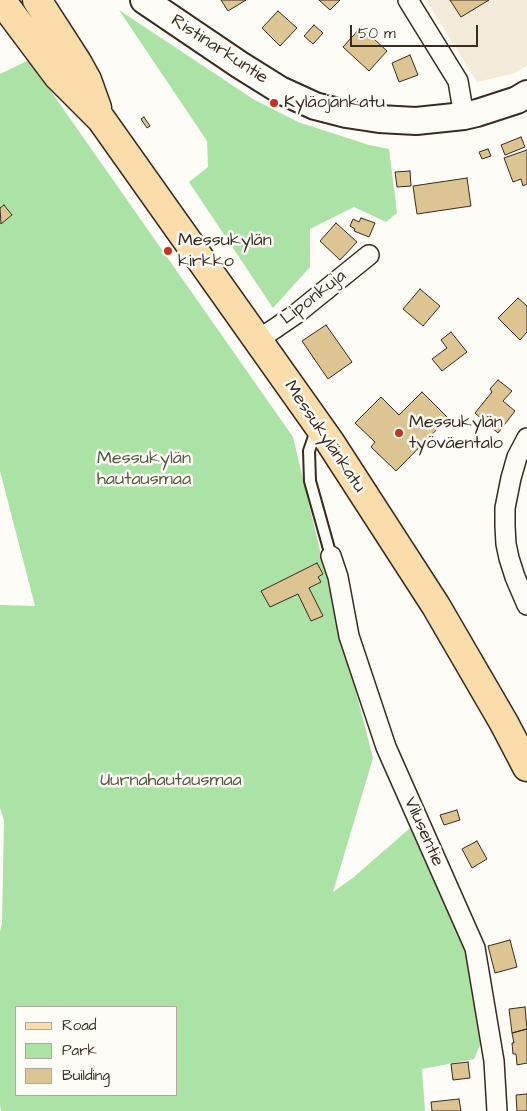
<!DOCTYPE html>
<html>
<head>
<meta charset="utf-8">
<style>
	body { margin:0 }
	#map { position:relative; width:527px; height:1111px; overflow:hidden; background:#fdfcf7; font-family:"Architects Daughter",sans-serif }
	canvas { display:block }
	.legend { position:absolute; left:15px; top:1006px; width:162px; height:90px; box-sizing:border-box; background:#fdfcf7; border:1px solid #afa8a0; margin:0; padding:6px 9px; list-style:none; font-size:15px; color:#3b2a1e }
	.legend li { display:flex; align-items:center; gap:10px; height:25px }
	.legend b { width:25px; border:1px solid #afa8a0 }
	.scale { position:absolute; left:350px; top:25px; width:128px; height:22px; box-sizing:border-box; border:2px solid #3b2a1e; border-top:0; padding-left:6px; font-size:15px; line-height:18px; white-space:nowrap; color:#3b2a1e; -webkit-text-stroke:4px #fdfcf7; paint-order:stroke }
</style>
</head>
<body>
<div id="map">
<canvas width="527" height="1111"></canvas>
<ul class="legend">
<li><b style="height:6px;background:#faddab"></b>Road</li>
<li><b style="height:14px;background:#abe2a5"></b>Park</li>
<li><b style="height:14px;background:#ddc493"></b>Building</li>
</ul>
<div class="scale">50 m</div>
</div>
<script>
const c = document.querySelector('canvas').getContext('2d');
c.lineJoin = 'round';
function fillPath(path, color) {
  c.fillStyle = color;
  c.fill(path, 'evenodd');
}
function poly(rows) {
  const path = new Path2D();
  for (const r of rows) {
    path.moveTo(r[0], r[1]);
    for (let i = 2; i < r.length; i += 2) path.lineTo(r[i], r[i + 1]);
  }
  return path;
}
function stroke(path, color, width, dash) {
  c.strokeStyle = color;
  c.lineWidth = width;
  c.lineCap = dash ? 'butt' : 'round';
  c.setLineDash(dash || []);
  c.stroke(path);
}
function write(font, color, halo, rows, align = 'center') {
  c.font = font + ' "Architects Daughter",sans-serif';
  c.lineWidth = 5;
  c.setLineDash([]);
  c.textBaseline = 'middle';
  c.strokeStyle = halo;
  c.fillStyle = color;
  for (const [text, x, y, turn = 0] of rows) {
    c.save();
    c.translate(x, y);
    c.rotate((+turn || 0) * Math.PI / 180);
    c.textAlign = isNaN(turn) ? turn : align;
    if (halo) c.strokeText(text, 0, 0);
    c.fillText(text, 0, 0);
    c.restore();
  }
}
fillPath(poly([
	[426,0,527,0,527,65,515,73,477,82]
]), '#f3ebd9');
fillPath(poly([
	[119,10,253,99,298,122,369,145,389,149,397,213,386,222,354,207,310,229,310,267,273,308,189,182,208,167,207,141],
	[29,60,293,437,322,559,373,758,333,892,354,877,410,828,465,948,481,1043,474,1059,422,1069,425,1111,1,1111,0,1105,0,932,2,923,4,820,0,808,0,605,35,606,0,471,0,74],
	[16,1007,176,1007,176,1095,16,1095]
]), '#abe2a5');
const building = poly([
	[221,0,246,0,228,11,221,0],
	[319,0,340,0,330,10,319,0],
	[450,0,489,0,461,17,450,0],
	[278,11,297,28,280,46,262,28,278,11],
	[314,25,323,33,313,44,304,36,314,25],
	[361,27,387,51,369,71,343,47,361,27],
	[410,55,418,75,399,82,392,63,410,55],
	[144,117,150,126,147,128,141,119,144,117],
	[521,137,525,147,505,155,501,145,521,137],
	[488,149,491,156,482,159,479,152,488,149],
	[527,150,527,184,523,186,521,179,513,182,504,158,527,150],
	[410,171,411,186,397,187,395,172,410,171],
	[467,178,471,206,417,214,413,186,467,178],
	[4,205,12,215,1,224,0,208,4,205],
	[361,218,375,223,369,237,354,231,355,229,350,226,353,219,359,222,361,218],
	[336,223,357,242,340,260,320,241,336,223],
	[420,289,440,306,423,326,403,309,420,289],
	[518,298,527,306,527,332,520,340,498,318,518,298],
	[326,325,352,362,328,379,302,341,326,325],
	[451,332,467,352,442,371,432,359,447,348,441,340,451,332],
	[498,380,512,391,503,401,515,411,498,433,475,413,492,392,490,389,498,380],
	[422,392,448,418,396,471,371,447,375,442,355,423,381,397,399,415,422,392],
	[317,563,323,574,318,577,321,582,309,588,323,616,311,621,298,594,270,607,261,591,317,563],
	[457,810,460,820,444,825,440,815,457,810],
	[477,841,487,859,472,868,462,849,477,841],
	[510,940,517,967,495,973,488,946,510,940],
	[525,1007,527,1029,512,1033,509,1009,525,1007],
	[527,1029,527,1063,517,1065,516,1054,513,1054,512,1043,514,1043,512,1033,527,1029],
	[468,1062,470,1078,453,1080,451,1064,468,1062],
	[527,1094,527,1111,517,1111,516,1095,527,1094],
	[459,1099,461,1111,432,1111,431,1102,459,1099]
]);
fillPath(building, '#ddc493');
stroke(building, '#3b2a1e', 1);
const service = poly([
	[317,428,309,451,310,481,331,556]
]);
const minor = poly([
	[408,0,458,81,464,116],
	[258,340,296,314,369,255],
	[527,438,517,457,511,478,505,508,505,526,506,544,509,558,515,577,527,605],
	[331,556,338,577,349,636,386,747,475,948,494,1061,497,1111]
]);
const secondary = poly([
	[144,0,240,65,280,90,315,106,346,114,379,119,416,121,464,116,477,113,517,100,527,94]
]);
const primary = poly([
	[1,0,58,76,101,119,330,442,436,606,504,723,527,767],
	[37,0,77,62,87,80,97,108]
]);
stroke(service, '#3b2a1e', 14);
stroke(minor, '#3b2a1e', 22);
stroke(secondary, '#3b2a1e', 30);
stroke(primary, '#3b2a1e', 31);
stroke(service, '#fdfcf7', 10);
stroke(minor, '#fdfcf7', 19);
stroke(secondary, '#fdfcf7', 26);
stroke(primary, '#faddab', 28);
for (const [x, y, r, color] of [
	[274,103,5,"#c8321e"],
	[168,251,5,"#c8321e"],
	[399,433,5,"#c8321e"]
]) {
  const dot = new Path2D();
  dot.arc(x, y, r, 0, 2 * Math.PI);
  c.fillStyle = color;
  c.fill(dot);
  stroke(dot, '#fdfcf7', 2);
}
write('18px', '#3b2a1e', '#fdfcf7', [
	["Ristinarkuntie",219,50,33],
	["Liponkuja",314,298,-38],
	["Messukylänkatu",324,437,56],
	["Vilusentie",423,832,66]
]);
write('18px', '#3b2a1e', '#fdfcf7', [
	["Kyläojankatu",284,103],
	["Messukylän",178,241],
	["kirkko",178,262],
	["Messukylän",409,423],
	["työväentalo",409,444]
], 'left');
write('18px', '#575840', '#fdfcf7', [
	["Messukylän",144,459],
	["hautausmaa",144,480],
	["Uurnahautausmaa",171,781]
]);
</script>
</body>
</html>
